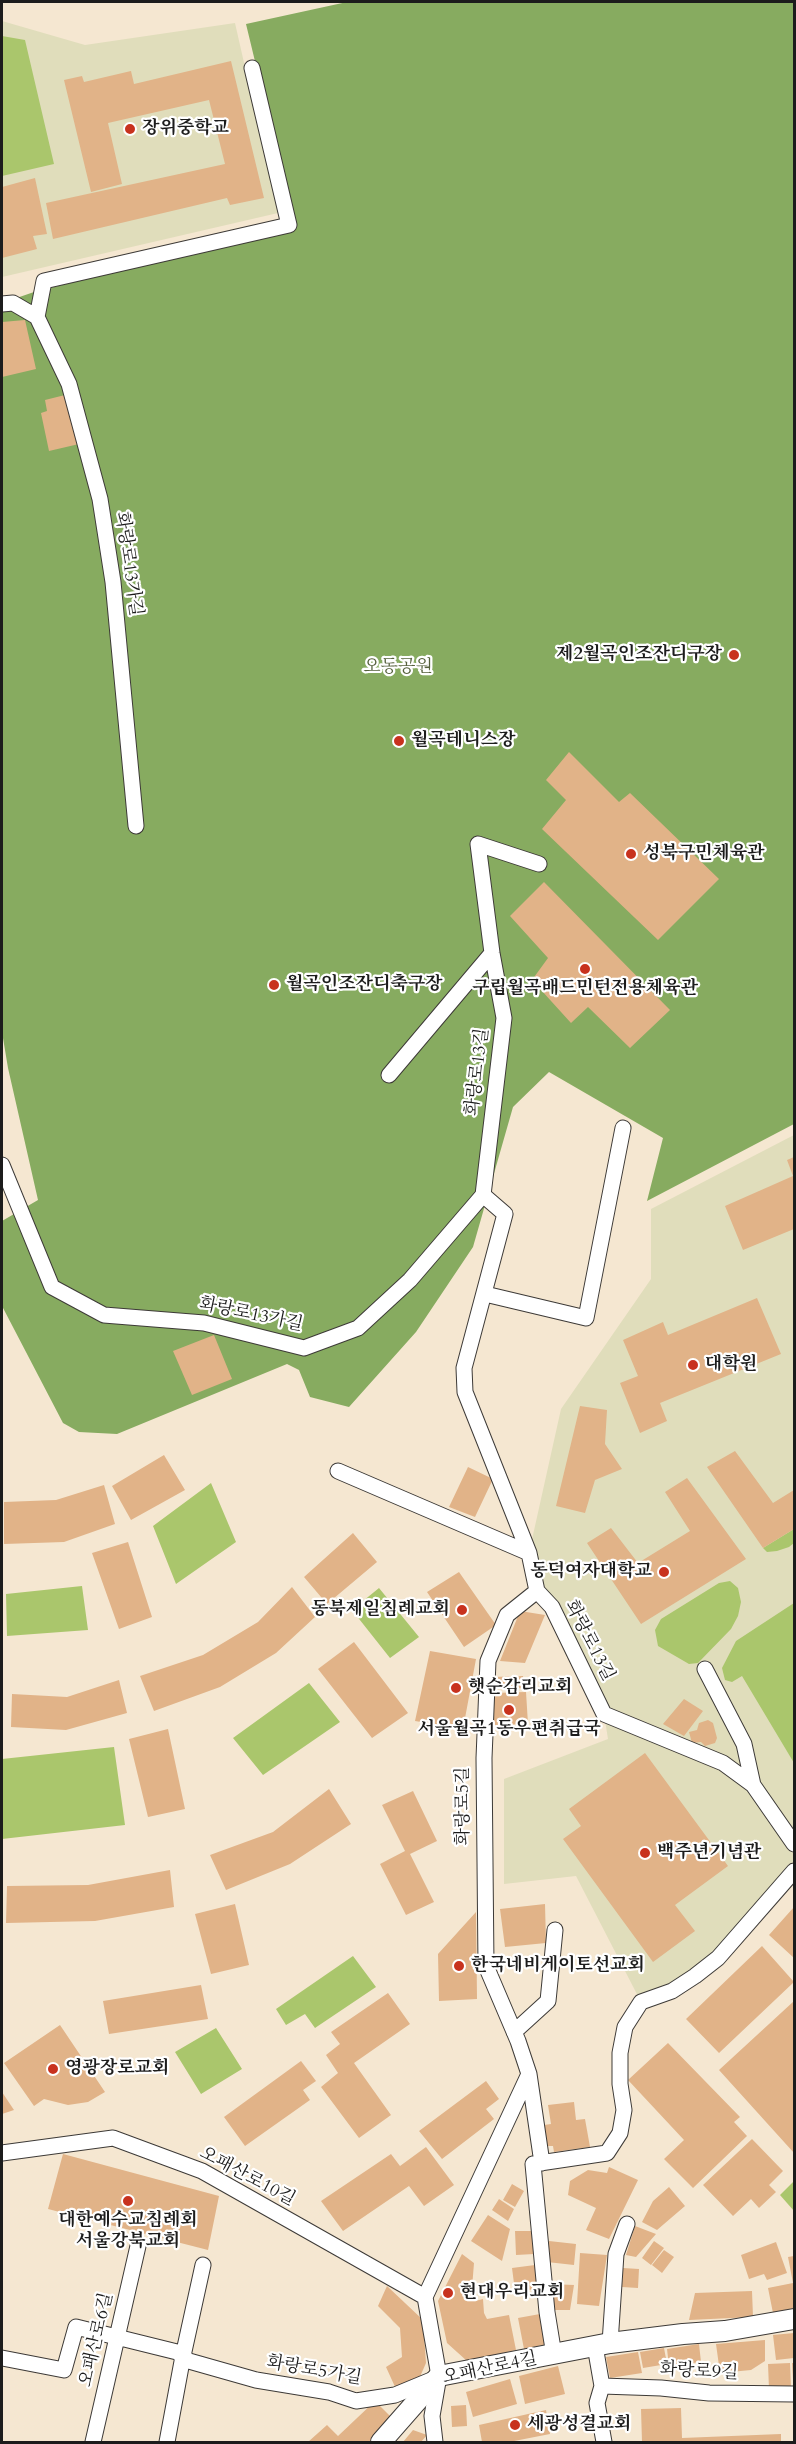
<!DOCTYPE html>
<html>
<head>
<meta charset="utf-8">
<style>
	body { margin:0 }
	#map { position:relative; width:796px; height:2444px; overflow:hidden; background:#f5e7d1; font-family:Cardo,serif }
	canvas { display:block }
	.frame { position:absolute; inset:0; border:3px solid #1c1c1c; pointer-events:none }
</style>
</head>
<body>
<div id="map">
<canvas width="796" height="2444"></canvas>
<div class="frame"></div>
</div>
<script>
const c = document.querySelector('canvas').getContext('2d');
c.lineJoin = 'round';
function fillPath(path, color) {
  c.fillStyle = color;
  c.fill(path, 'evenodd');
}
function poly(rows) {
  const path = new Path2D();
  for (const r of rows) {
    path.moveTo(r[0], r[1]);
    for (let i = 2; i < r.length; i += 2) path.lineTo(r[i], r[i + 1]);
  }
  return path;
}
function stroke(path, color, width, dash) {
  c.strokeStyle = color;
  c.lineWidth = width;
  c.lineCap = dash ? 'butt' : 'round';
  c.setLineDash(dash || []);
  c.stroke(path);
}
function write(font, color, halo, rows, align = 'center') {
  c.font = font + ' Cardo,"Noto Serif KR",serif';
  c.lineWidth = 4.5;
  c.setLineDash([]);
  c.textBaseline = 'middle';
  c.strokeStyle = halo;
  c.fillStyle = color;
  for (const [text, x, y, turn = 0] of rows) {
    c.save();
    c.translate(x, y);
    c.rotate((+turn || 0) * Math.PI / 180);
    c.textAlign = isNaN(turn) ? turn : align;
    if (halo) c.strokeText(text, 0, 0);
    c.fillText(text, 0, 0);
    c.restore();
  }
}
fillPath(poly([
	[2,21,85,45,235,23,278,213,2,277],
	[794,1135,794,1871,718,1958,641,2002,576,1876,504,1884,504,1779,608,1739,604,1714,537,1591,529,1553,561,1409,651,1279,651,1209]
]), '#e0ddbb');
fillPath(poly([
	[2,36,25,40,54,164,2,176],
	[211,1483,236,1542,176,1584,153,1526],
	[794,1529,794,1543,789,1547,777,1551,767,1552,763,1548],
	[730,1581,738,1588,741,1602,738,1616,731,1629,698,1663,689,1664,658,1646,655,1630,661,1619,719,1583],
	[82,1586,88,1630,7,1636,6,1594],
	[379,1588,419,1637,390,1658,352,1610],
	[794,1603,794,1763,742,1676,732,1682,725,1680,722,1668,736,1641],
	[309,1683,340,1722,263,1775,233,1738],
	[114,1747,125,1825,2,1839,2,1759],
	[353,1956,376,1987,315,2028,305,2014,286,2025,276,2009],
	[216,2028,242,2069,201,2094,175,2052],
	[794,2181,794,2180,794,2211,780,2195]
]), '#aac66c');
fillPath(poly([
	[347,2,794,2,794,1124,647,1201,663,1138,549,1072,513,1107,473,1247,416,1332,349,1407,310,1397,299,1370,287,1364,117,1434,79,1432,63,1423,2,1306,2,1221,38,1200,8,1068,2,1032,2,303,34,292,295,227,246,24]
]), '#87ab60');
fillPath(poly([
	[231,61,264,198,230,205,227,198,53,239,46,203,225,164,209,100,108,123,122,184,91,192,64,80,82,76,84,82,131,71,134,84],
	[35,178,47,234,33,236,37,249,2,258,2,187],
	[25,320,36,369,2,377,2,322],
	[69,394,79,444,49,451,41,413,47,411,45,400],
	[569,752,619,802,630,793,719,879,658,940,542,829,566,800,546,780],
	[544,882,670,1010,630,1048,588,1007,571,1023,532,980,548,958,510,916],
	[794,1157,794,1229,743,1250,725,1206,793,1176,787,1160],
	[757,1298,781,1354,660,1403,667,1421,640,1433,620,1383,638,1376,623,1340,663,1322,668,1335],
	[214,1335,232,1379,192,1395,173,1351],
	[580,1406,607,1410,605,1444,622,1469,595,1480,585,1513,556,1506],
	[735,1451,773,1503,794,1490,794,1529,763,1548,707,1467],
	[164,1455,185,1490,131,1520,112,1486],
	[468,1467,493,1479,475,1517,449,1507],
	[687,1478,746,1559,641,1624,587,1543,611,1528,638,1563,690,1531,665,1492],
	[104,1485,115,1524,64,1542,4,1544,4,1502,56,1500],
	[353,1533,377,1562,327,1604,304,1577],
	[128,1542,152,1617,119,1629,92,1553],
	[459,1572,496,1625,464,1647,427,1592],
	[292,1587,315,1617,276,1653,220,1687,154,1711,140,1676,203,1655,258,1622],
	[520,1611,545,1615,525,1663,500,1661],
	[354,1642,408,1713,372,1738,318,1669],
	[430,1651,476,1659,463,1729,415,1721],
	[523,1676,524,1688,494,1689,493,1677],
	[119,1680,127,1713,66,1730,11,1727,12,1694,67,1697],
	[526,1692,528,1724,493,1725,493,1693],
	[684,1699,703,1711,684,1736,663,1724],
	[708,1720,713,1723,717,1738,715,1743,705,1746,701,1742,692,1743,689,1732,697,1730,699,1723],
	[168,1729,185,1809,148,1817,129,1739],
	[645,1753,728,1866,675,1905,695,1931,653,1962,563,1839,581,1826,569,1809],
	[329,1789,351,1824,290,1864,226,1890,210,1855,273,1832],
	[413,1791,437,1841,410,1854,434,1902,406,1915,380,1864,405,1851,382,1805],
	[170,1870,174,1907,95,1921,6,1923,7,1886,88,1885],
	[235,1904,249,1965,211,1974,195,1914],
	[545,1904,546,1943,505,1947,500,1909],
	[794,1907,794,1958,769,1935],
	[476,1912,477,1999,439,2001,438,1954],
	[762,1946,794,1982,719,2053,686,2019],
	[201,1985,208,2019,109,2034,103,2001],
	[388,1993,410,2024,354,2063,391,2115,359,2138,321,2087,338,2073,326,2055,340,2044,331,2032],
	[794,2001,794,2153,719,2070],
	[60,2025,105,2092,88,2102,68,2105,44,2099,34,2106,4,2063],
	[668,2043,740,2117,734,2122,747,2136,693,2188,664,2159,684,2140,628,2080],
	[301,2061,316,2081,303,2090,310,2100,245,2146,224,2117],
	[486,2081,499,2099,486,2109,494,2119,442,2159,419,2131],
	[2,2092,14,2110,2,2114],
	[574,2102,576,2120,585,2119,590,2147,554,2152,553,2146,547,2146,544,2125,551,2124,548,2105],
	[752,2139,783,2171,769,2185,776,2192,759,2208,751,2199,733,2216,703,2185],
	[426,2147,454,2185,424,2206,409,2186,343,2231,321,2201,391,2154,400,2166],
	[63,2154,219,2196,208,2250,48,2209],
	[609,2167,638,2180,609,2239,586,2230,596,2208,568,2195,570,2181,588,2170,607,2173],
	[512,2184,524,2191,515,2207,503,2200],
	[669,2187,685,2206,657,2230,642,2222,653,2201],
	[499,2199,514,2209,508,2221,492,2210],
	[488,2215,510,2229,502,2261,471,2241],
	[635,2226,656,2234,636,2257,626,2255],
	[515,2231,533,2231,534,2254,516,2255],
	[549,2241,576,2244,574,2265,547,2262],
	[654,2241,664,2248,651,2265,642,2258],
	[776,2242,787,2273,767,2280,764,2274,749,2279,741,2255],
	[664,2250,674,2257,662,2273,652,2265],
	[580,2253,607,2255,599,2306,577,2304],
	[462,2254,474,2263,472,2288,475,2287,475,2301,483,2299,484,2313,487,2319,509,2315,516,2350,467,2361,447,2343,438,2301],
	[794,2256,794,2308,773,2313,768,2288,793,2283,788,2257],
	[535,2265,537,2289,515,2291,512,2268],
	[623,2268,639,2269,638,2288,622,2287],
	[550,2284,574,2285,570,2310,551,2310],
	[387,2286,423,2320,426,2363,419,2379,396,2389,386,2367,402,2357,400,2328,378,2306],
	[752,2291,753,2317,689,2320,695,2293],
	[540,2314,547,2344,524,2349,518,2318],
	[794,2333,794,2358,776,2360,773,2335],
	[765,2340,765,2361,751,2370,720,2373,716,2344],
	[699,2344,701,2362,669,2366,667,2349],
	[664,2348,667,2364,643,2368,640,2352],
	[638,2352,642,2373,610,2378,606,2357],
	[790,2363,791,2388,769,2389,768,2364],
	[792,2363,794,2363,794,2379,793,2379],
	[558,2366,565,2394,525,2404,519,2376],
	[510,2379,517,2404,473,2417,466,2392],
	[375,2401,392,2418,369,2442,308,2442,327,2425,338,2436],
	[466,2405,467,2426,452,2427,451,2406],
	[681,2408,682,2438,781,2434,781,2442,642,2442,641,2409],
	[546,2410,550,2434,509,2442,482,2442,479,2425],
	[413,2430,427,2435,421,2442,403,2442]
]), '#e1b388');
const minor = poly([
	[2,304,13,303,37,317,69,384,100,499,113,582,136,826],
	[37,317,44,281,289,225,252,68],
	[389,1075,492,953],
	[2,1165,52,1287,104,1315,204,1323,304,1348,358,1328,410,1280,483,1195],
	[483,1195,505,1214,464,1368,465,1392,529,1553,537,1591,552,1607,604,1714,723,1763,753,1785,794,1844],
	[483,1195,504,1018,492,953,478,844,539,864],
	[485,1294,586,1318,623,1128],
	[338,1471,529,1553],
	[705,1669,744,1744,753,1785],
	[514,2032,548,2001,555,1930],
	[529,2074,542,2163],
	[2,2153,113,2138,202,2171,425,2297],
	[610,2343,616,2254,627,2224],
	[595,2346,602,2386,597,2403,604,2442],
	[554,2355,547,2312,533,2164,607,2153,620,2133,624,2110,620,2084,620,2053,625,2027,641,2002,672,1991,695,1976,718,1958,794,1871],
	[2,2358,64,2370,76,2327,177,2352,189,2361,256,2380,329,2392,356,2401,395,2395,436,2378],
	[602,2386,661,2388,709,2393,794,2394],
	[93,2442,138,2246],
	[167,2442,183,2356,203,2265],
	[435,2442,432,2416,439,2376,425,2297,529,2074,518,2041,486,1966,484,1758,488,1661,507,1615,537,1591]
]);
const tertiary = poly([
	[381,2442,439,2376,610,2343,683,2334,725,2331,794,2319]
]);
stroke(minor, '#3d3a37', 17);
stroke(tertiary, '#3d3a37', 22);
stroke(minor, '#fff', 15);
stroke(tertiary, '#fff', 20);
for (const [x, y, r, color] of [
	[130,129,6,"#c8321e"],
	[734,655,6,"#c8321e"],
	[399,741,6,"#c8321e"],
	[631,854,6,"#c8321e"],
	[585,969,6,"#c8321e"],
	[274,985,6,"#c8321e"],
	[693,1365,6,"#c8321e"],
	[664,1572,6,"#c8321e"],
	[462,1610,6,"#c8321e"],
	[456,1688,6,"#c8321e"],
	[509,1710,6,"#c8321e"],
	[645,1853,6,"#c8321e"],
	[459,1966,6,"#c8321e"],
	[53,2069,6,"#c8321e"],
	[128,2201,6,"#c8321e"],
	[448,2293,6,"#c8321e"],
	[515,2425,6,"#c8321e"]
]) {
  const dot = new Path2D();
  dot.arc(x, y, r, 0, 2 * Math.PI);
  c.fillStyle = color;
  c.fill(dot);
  stroke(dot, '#fff', 2);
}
write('bold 18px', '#1c1c1c', '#fff', [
	["장위중학교",142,129],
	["제2월곡인조잔디구장",722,655,"right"],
	["월곡테니스장",411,741],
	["성북구민체육관",643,854],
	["월곡인조잔디축구장",286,985],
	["구립월곡배드민턴전용체육관",585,989,"center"],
	["대학원",705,1365],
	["동덕여자대학교",652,1572,"right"],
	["동북제일침례교회",450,1610,"right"],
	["햇순감리교회",468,1688],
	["서울월곡1동우편취급국",509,1730,"center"],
	["백주년기념관",657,1853],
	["한국네비게이토선교회",471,1966],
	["영광장로교회",65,2069],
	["대한예수교침례회",128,2221,"center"],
	["서울강북교회",128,2242,"center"],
	["현대우리교회",460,2293],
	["세광성결교회",527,2425]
], 'left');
write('18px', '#1c1c1c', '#fff', [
	["화랑로13가길",128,564,82],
	["화랑로13길",478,1072,-83],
	["화랑로13가길",251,1315,12],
	["화랑로13길",589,1641,63],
	["화랑로5길",464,1806,-90],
	["오패산로10길",247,2177,28],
	["오패산로6길",97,2340,-77],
	["오패산로4길",490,2369,-12],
	["화랑로5가길",314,2371,10],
	["화랑로9길",699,2372,3]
]);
write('18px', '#55603c', '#fff', [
	["오동공원",398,668]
]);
</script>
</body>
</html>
